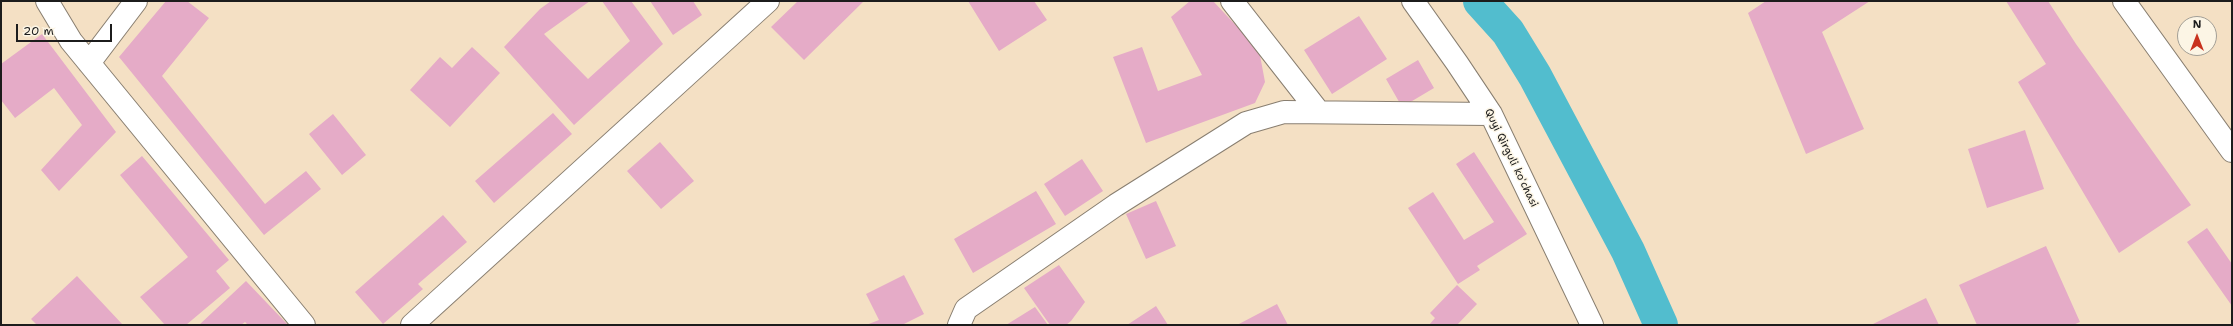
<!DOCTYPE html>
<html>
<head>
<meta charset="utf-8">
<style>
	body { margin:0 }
	#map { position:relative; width:2233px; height:326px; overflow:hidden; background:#f4e0c4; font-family:"Shantell Sans",sans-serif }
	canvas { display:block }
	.frame { position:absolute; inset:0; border:2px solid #1c1c1c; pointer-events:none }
	.north { position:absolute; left:2177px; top:16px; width:40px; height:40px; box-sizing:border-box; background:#fcf5e5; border:1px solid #a29e95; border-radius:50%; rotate:0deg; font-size:11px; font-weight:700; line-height:16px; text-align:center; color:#1c1c1c }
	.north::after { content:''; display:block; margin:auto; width:14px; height:18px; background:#c8321e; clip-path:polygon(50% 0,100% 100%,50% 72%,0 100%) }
	.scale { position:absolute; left:16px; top:24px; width:96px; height:18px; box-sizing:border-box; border:2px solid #1c1c1c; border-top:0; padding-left:5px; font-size:12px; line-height:14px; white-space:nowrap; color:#1c1c1c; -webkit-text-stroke:3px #fcf5e5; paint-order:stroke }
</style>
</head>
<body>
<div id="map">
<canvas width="2233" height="326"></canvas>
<div class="frame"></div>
<div class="north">N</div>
<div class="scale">20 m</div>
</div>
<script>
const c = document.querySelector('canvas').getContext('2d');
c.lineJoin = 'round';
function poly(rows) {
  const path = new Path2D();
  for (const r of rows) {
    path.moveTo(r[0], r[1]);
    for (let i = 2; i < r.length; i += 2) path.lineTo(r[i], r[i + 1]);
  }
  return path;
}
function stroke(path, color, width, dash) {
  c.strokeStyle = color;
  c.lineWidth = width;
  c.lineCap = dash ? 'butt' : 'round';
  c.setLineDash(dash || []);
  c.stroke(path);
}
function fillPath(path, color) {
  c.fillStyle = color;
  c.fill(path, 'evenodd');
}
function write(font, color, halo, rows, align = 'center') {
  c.font = font + ' "Shantell Sans",sans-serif';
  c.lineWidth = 3;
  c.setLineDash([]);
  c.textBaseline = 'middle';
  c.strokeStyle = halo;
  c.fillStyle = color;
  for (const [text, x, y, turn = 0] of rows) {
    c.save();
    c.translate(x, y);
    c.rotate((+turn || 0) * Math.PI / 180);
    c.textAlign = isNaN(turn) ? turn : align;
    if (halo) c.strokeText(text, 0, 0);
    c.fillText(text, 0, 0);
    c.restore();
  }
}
stroke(poly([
	[1480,1,1508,32,1535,76,1628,251,1661,325]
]), '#52bdce', 34);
fillPath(poly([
	[166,1,187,1,209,18,162,76,265,204,306,171,321,189,264,235,119,57],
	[551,1,590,1,544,34,588,79,630,41,602,1,631,1,663,44,574,125,504,47,540,9],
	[650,1,693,1,702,15,673,35],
	[798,1,864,1,804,60,771,27],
	[968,1,1034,1,1047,20,999,51],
	[1190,1,1213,1,1259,50,1265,82,1255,103,1146,143,1113,57,1142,47,1158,91,1202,75,1171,17],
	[1766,1,1870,1,1822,32,1864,129,1806,154,1748,13],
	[2006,1,2048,1,2076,44,2191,205,2119,253,2018,82,2046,64],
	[1359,16,1387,59,1332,94,1304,50],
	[42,34,116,132,59,191,41,170,82,125,54,88,15,118,1,100,1,64],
	[472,47,500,73,450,127,410,90,440,57,452,68],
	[1418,60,1434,88,1402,107,1386,79],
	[553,113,572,134,494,203,475,181],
	[333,114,366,155,342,175,309,134],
	[2025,130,2044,189,1987,208,1968,149],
	[660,142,694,181,661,209,627,171],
	[1474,152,1527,234,1477,266,1480,270,1458,284,1408,208,1433,192,1464,240,1494,222,1456,164],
	[142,156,229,260,216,271,230,288,186,325,165,325,140,297,188,257,120,175],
	[1082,159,1103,191,1065,216,1044,184],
	[1036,191,1056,224,973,273,954,239],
	[1156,201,1176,246,1146,259,1126,214],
	[443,215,467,242,418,284,423,289,383,324,355,292],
	[2207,228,2232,264,2232,306,2187,242],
	[2046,246,2080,322,2073,325,1977,325,1959,285],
	[1059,265,1085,302,1071,321,1066,325,1050,325,1024,288],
	[904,275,924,314,902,325,866,325,879,320,866,294],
	[77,276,123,325,37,325,31,319],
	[246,281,288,325,248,325,245,322,241,325,199,325],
	[1457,285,1477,304,1457,325,1429,325,1435,318,1430,313],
	[1926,298,1939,325,1871,325],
	[1277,304,1288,325,1237,325],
	[1156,306,1168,325,1127,325],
	[1035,307,1048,325,1006,325]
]), '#e5abc7');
const street = poly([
	[47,1,71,41,304,325],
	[1232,1,1318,111],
	[1413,1,1457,63,1491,114,1592,325],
	[2124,1,2232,151],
	[89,63,136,1],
	[412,325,768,1],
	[959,325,966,309,1116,205,1246,123,1284,112,1491,114]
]);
stroke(street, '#887e70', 24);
stroke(street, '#fff', 22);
write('11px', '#1c1c1c', '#fcf5e5', [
	["Quyi Qirguli koʻchasi",1511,158,64]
]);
</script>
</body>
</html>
